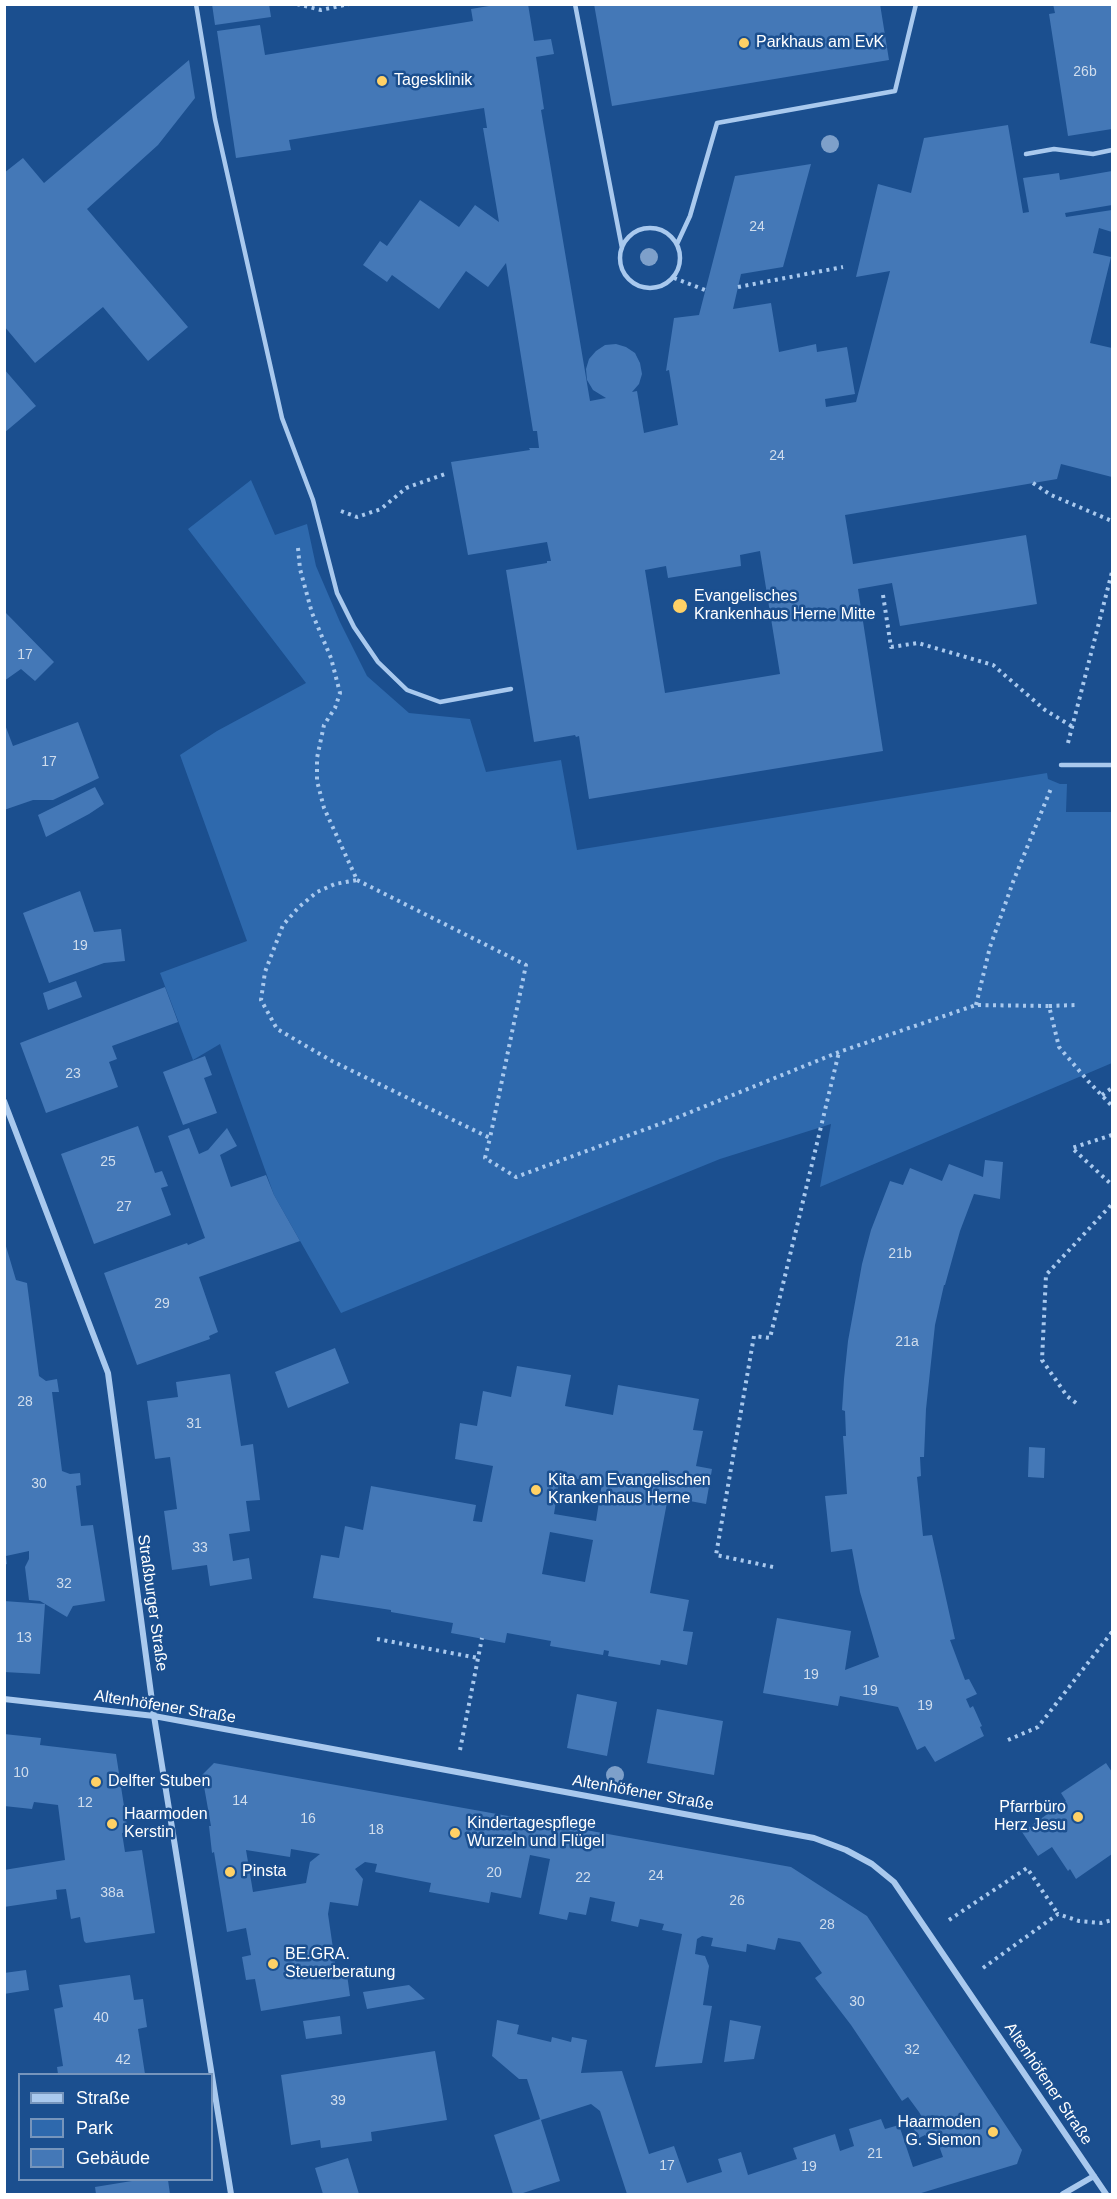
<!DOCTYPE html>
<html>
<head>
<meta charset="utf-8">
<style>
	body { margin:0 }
	#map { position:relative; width:1117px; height:2199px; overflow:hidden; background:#1b4f8f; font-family:Arial,sans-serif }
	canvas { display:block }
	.frame { position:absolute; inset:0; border:6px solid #fff; pointer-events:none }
	.legend { position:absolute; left:18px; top:2073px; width:195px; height:108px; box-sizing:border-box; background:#1b4f8f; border:2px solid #7695bc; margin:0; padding:8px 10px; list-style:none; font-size:18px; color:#fff }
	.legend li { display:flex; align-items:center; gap:12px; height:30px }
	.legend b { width:30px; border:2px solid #7695bc }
</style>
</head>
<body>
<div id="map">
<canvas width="1117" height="2199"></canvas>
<div class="frame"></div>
<ul class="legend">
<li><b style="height:8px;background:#a9c9ee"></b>Straße</li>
<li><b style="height:16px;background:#2e69ad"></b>Park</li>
<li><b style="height:16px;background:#4478b7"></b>Gebäude</li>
</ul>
</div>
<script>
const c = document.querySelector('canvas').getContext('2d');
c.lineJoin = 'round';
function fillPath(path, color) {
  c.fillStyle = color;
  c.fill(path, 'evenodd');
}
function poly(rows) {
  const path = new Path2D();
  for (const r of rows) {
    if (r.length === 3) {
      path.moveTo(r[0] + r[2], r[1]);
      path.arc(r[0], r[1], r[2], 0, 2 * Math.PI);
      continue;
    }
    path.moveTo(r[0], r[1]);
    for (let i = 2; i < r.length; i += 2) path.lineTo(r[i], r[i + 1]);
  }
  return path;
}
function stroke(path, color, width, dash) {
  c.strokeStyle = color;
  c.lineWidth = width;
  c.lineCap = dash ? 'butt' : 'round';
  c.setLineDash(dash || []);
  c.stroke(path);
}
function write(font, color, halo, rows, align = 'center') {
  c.font = font + ' Arial,sans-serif';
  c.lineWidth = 5;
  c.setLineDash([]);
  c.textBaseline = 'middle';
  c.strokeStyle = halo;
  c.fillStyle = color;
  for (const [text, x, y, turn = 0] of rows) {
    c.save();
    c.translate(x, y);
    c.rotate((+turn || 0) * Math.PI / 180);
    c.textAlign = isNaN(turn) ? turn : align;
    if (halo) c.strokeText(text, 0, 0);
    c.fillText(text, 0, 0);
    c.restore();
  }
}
fillPath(poly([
	[251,480,275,535,307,524,316,566,340,622,367,676,409,713,470,719,486,772,561,760,577,850,1047,773,1048,779,1060,784,1067,784,1066,812,1112,812,1112,1063,820,1187,831,1124,720,1159,341,1313,274,1195,220,1044,193,1060,160,973,247,941,180,755,217,731,306,683,188,529]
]), '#2e69ad');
fillPath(poly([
	[212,4,269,4,271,17,215,25],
	[501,4,528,4,534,41,551,39,554,54,536,57,544,109,541,110,590,401,606,398,593,390,587,380,586,369,589,359,596,351,605,345,616,344,626,347,635,353,640,363,642,374,639,384,632,392,637,391,644,433,678,425,669,370,666,371,674,318,699,315,735,176,811,164,783,267,741,274,733,309,771,303,779,352,816,344,817,352,847,347,855,394,825,399,826,407,856,402,890,271,856,277,878,184,911,193,924,138,1008,125,1023,213,1029,212,1023,178,1059,173,1060,180,1112,171,1112,205,1065,213,1066,217,1112,210,1112,232,1099,228,1093,253,1111,257,1090,343,1112,348,1112,477,1061,464,1057,479,845,515,853,564,1026,535,1037,604,900,626,892,583,858,589,883,751,589,799,579,736,576,737,575,735,534,742,506,570,547,563,547,561,551,561,547,542,468,555,451,462,530,450,529,448,539,448,537,431,533,431,506,263,488,287,466,271,439,309,392,275,387,282,363,265,380,241,387,246,420,200,459,227,475,205,499,222,483,128,487,128,484,108,289,140,291,150,236,158,217,31,260,25,265,55,473,21,471,9],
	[760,551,780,674,665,693,645,570,666,566,668,578,741,566,740,555],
	[594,4,880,4,889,60,612,106],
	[1053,4,1112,4,1112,129,1068,136,1049,14,1055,13],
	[189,60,195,98,158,145,87,209,188,327,148,361,103,307,35,363,4,326,4,173,23,158,44,183],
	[4,369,36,406,4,433],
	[6,613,54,662,35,681,21,669,4,681,4,614],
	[4,722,13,746,78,722,99,778,53,800,33,800,4,810],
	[95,787,104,804,89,814,46,837,38,815],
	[80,891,94,932,121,929,125,961,104,963,49,983,23,913],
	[76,981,82,997,48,1010,43,993],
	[165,987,178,1022,112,1046,117,1059,109,1062,118,1087,46,1113,20,1043],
	[205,1056,212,1075,204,1078,217,1113,183,1125,163,1072],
	[138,1126,155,1173,162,1171,168,1186,161,1188,171,1215,94,1244,61,1154],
	[189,1128,199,1154,208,1150,227,1128,237,1146,220,1155,231,1187,266,1175,274,1195,300,1241,199,1277,218,1332,209,1336,210,1339,137,1365,104,1273,187,1243,188,1245,205,1238,168,1136],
	[985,1160,1003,1162,1000,1199,974,1194,960,1231,945,1285,944,1285,935,1325,926,1409,924,1457,920,1457,921,1476,917,1477,923,1536,932,1535,955,1639,950,1640,965,1680,969,1679,977,1694,966,1699,970,1708,973,1706,982,1726,980,1727,984,1736,935,1762,925,1746,917,1750,898,1707,840,1696,838,1706,763,1693,777,1618,851,1631,845,1670,879,1657,860,1592,852,1549,831,1552,825,1496,847,1494,843,1436,846,1436,845,1411,842,1410,844,1379,848,1341,862,1264,871,1230,890,1181,903,1185,910,1168,942,1181,949,1164,983,1177],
	[5,1243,16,1280,27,1283,39,1376,46,1381,57,1379,59,1392,52,1392,62,1471,70,1474,80,1473,81,1485,76,1486,81,1526,93,1525,105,1601,73,1606,67,1617,40,1601,29,1600,25,1567,29,1559,29,1551,6,1556,7,1564,4,1565],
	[335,1348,349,1383,288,1408,275,1372],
	[517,1366,571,1375,565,1406,613,1415,618,1385,699,1399,693,1430,703,1431,696,1466,712,1469,706,1504,668,1497,650,1593,689,1600,683,1631,693,1632,687,1665,661,1660,660,1665,608,1656,609,1651,604,1650,603,1655,550,1646,551,1641,507,1633,505,1643,451,1633,453,1623,391,1612,391,1610,313,1598,321,1555,339,1558,345,1526,363,1530,371,1486,476,1505,473,1521,482,1522,493,1466,455,1459,460,1423,477,1426,483,1391,511,1397],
	[560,1476,602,1483,596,1521,554,1514],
	[550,1532,593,1540,585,1582,542,1574],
	[230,1374,241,1446,253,1444,260,1500,246,1501,250,1531,229,1534,233,1561,249,1558,252,1579,210,1586,207,1565,172,1570,164,1511,177,1509,170,1457,155,1459,147,1401,178,1397,176,1382],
	[1029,1447,1045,1448,1044,1478,1028,1477],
	[4,1601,45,1604,40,1674,4,1672],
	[577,1694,617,1702,607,1756,567,1748],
	[657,1709,723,1721,714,1775,647,1763],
	[4,1734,41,1738,40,1745,116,1754,128,1832,122,1833,125,1852,142,1850,155,1933,86,1943,84,1941,80,1917,71,1919,66,1889,56,1890,57,1899,4,1907,4,1870,65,1860,58,1805,34,1802,32,1809,4,1806],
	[214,1763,791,1867,867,1916,1022,2150,1017,2164,918,2194,627,2194,600,2111,591,2104,541,2120,560,2181,520,2194,513,2194,494,2135,540,2119,527,2079,519,2079,492,2056,497,2020,519,2025,517,2034,551,2042,552,2037,571,2042,572,2037,587,2040,581,2073,622,2071,649,2154,674,2146,687,2183,722,2172,718,2159,741,2152,748,2175,797,2159,793,2148,835,2134,840,2151,854,2146,849,2129,881,2119,885,2129,899,2125,913,2167,943,2157,938,2143,933,2147,925,2135,919,2138,911,2124,922,2117,919,2112,908,2097,902,2101,851,2025,815,1978,822,1973,800,1942,778,1938,775,1950,747,1944,746,1952,711,1946,713,1938,702,1936,697,1939,695,1954,705,1956,709,1966,703,2005,712,2006,702,2063,655,2067,682,1934,662,1930,664,1924,640,1919,638,1927,611,1921,615,1902,590,1897,586,1915,569,1912,567,1920,539,1914,550,1859,530,1855,521,1898,491,1892,489,1903,429,1892,431,1883,375,1872,377,1864,365,1862,355,1869,363,1879,358,1906,330,1902,328,1914,336,1969,346,1967,350,1996,261,2011,255,1979,246,1980,242,1957,251,1955,246,1928,227,1932,214,1852,212,1853,209,1826,211,1826,202,1775],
	[291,1849,320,1854,310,1862,306,1883,253,1892,246,1850,290,1857],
	[1106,1763,1112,1772,1112,1854,1076,1879,1070,1869,1068,1871,1052,1847,1038,1856,1022,1832,1066,1801,1061,1793],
	[26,1970,29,1990,4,1994,4,1973],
	[130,1975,134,2000,143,1999,147,2027,138,2029,145,2074,58,2074,57,2067,63,2066,54,2009,63,2007,59,1985],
	[409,1985,425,1999,367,2009,363,1992],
	[340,2016,342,2034,306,2039,303,2021],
	[730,2020,761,2026,754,2059,724,2062],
	[435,2051,447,2120,371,2132,372,2141,321,2148,320,2140,291,2145,281,2075],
	[348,2158,359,2194,323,2194,315,2168],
	[138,2180,168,2180,170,2194,96,2194,95,2187]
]), '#4478b7');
stroke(poly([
	[297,4,321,10,349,4],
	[674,278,705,290],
	[738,287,843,267],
	[1033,483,1051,495,1112,521],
	[341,511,357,517,381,509,406,488,445,474],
	[298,548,300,569,312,613,331,658,340,693,335,708,324,725,317,758,317,781,324,808,357,880,335,884,317,892,299,907,283,925,265,972,261,1000,277,1029,332,1061,490,1138,485,1158,516,1177,676,1118,839,1052,976,1005,1049,1006,1059,1047,1088,1081,1112,1106],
	[883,595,891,647,918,643,993,665,1045,710,1073,727],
	[1068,743,1112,572],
	[357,880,526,965,490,1138],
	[976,1005,990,947,1013,882,1052,786],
	[1049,1006,1076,1005],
	[1102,1095,1112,1088],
	[1112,1135,1072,1148,1112,1185],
	[1076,1403,1067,1396,1042,1360,1046,1275,1112,1204],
	[773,1567,716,1555,754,1336,770,1338,839,1052],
	[377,1639,478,1658],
	[1008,1740,1038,1727,1112,1632],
	[460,1750,482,1638],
	[949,1920,1027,1868,1058,1914],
	[983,1968,1058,1914,1079,1921,1101,1923,1112,1920]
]), '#a9c9ee', 4, [3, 4.5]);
stroke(poly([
	[196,4,215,119,282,418,313,500,337,593,354,627,378,662,407,690,440,702,511,689],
	[575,4,622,248],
	[1026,154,1054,149,1093,154,1112,150],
	[650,258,30],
	[677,244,690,216,717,123,895,91,916,4],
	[1061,765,1112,765]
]), '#a9c9ee', 4.5);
stroke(poly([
	[4,1101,108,1373,154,1716,231,2194],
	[4,1699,154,1716,814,1838,846,1850,872,1864,894,1882,1106,2194],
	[1063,2194,1094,2176]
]), '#a9c9ee', 6);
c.fillStyle = '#7ea0ca';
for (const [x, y] of [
	[830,144],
	[649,257],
	[615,1775]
]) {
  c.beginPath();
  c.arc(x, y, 9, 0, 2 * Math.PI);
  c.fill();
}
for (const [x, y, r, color] of [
	[744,43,6,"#ffd166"],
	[382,81,6,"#ffd166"],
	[680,606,8,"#ffd166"],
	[536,1490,6,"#ffd166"],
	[96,1782,6,"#ffd166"],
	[1078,1817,6,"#ffd166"],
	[112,1824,6,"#ffd166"],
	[455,1833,6,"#ffd166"],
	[230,1872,6,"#ffd166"],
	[273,1964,6,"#ffd166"],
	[993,2132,6,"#ffd166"]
]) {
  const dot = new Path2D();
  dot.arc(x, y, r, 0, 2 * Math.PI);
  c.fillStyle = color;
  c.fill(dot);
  stroke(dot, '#1b4f8f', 2);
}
write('14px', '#d0dded', null, [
	["26b",1085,72],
	["24",757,227],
	["24",777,456],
	["17",25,655],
	["17",49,762],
	["19",80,946],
	["23",73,1074],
	["25",108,1162],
	["27",124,1207],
	["21b",900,1254],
	["29",162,1304],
	["21a",907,1342],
	["28",25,1402],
	["31",194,1424],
	["30",39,1484],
	["33",200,1548],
	["32",64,1584],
	["13",24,1638],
	["19",811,1675],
	["19",870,1691],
	["19",925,1706],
	["10",21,1773],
	["14",240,1801],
	["12",85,1803],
	["16",308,1819],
	["18",376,1830],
	["20",494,1873],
	["24",656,1876],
	["22",583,1878],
	["38a",112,1893],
	["26",737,1901],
	["28",827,1925],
	["30",857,2002],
	["40",101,2018],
	["32",912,2050],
	["42",123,2060],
	["39",338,2101],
	["21",875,2154],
	["17",667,2166],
	["19",809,2167]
]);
write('16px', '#fff', '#1b4f8f', [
	["Parkhaus am EvK",756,43],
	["Tagesklinik",394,81],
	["Evangelisches",694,597],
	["Krankenhaus Herne Mitte",694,615],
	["Kita am Evangelischen",548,1481],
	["Krankenhaus Herne",548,1499],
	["Delfter Stuben",108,1782],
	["Pfarrbüro",1066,1808,"right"],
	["Herz Jesu",1066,1826,"right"],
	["Haarmoden",124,1815],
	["Kerstin",124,1833],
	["Kindertagespflege",467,1824],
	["Wurzeln und Flügel",467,1842],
	["Pinsta",242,1872],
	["BE.GRA.",285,1955],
	["Steuerberatung",285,1973],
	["Haarmoden",981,2123,"right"],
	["G. Siemon",981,2141,"right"]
], 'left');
write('16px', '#fff', '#1b4f8f', [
	["Straßburger Straße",152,1603,82],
	["Altenhöfener Straße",165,1707,9],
	["Altenhöfener Straße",643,1793,10],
	["Altenhöfener Straße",1048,2084,56]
]);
</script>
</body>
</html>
